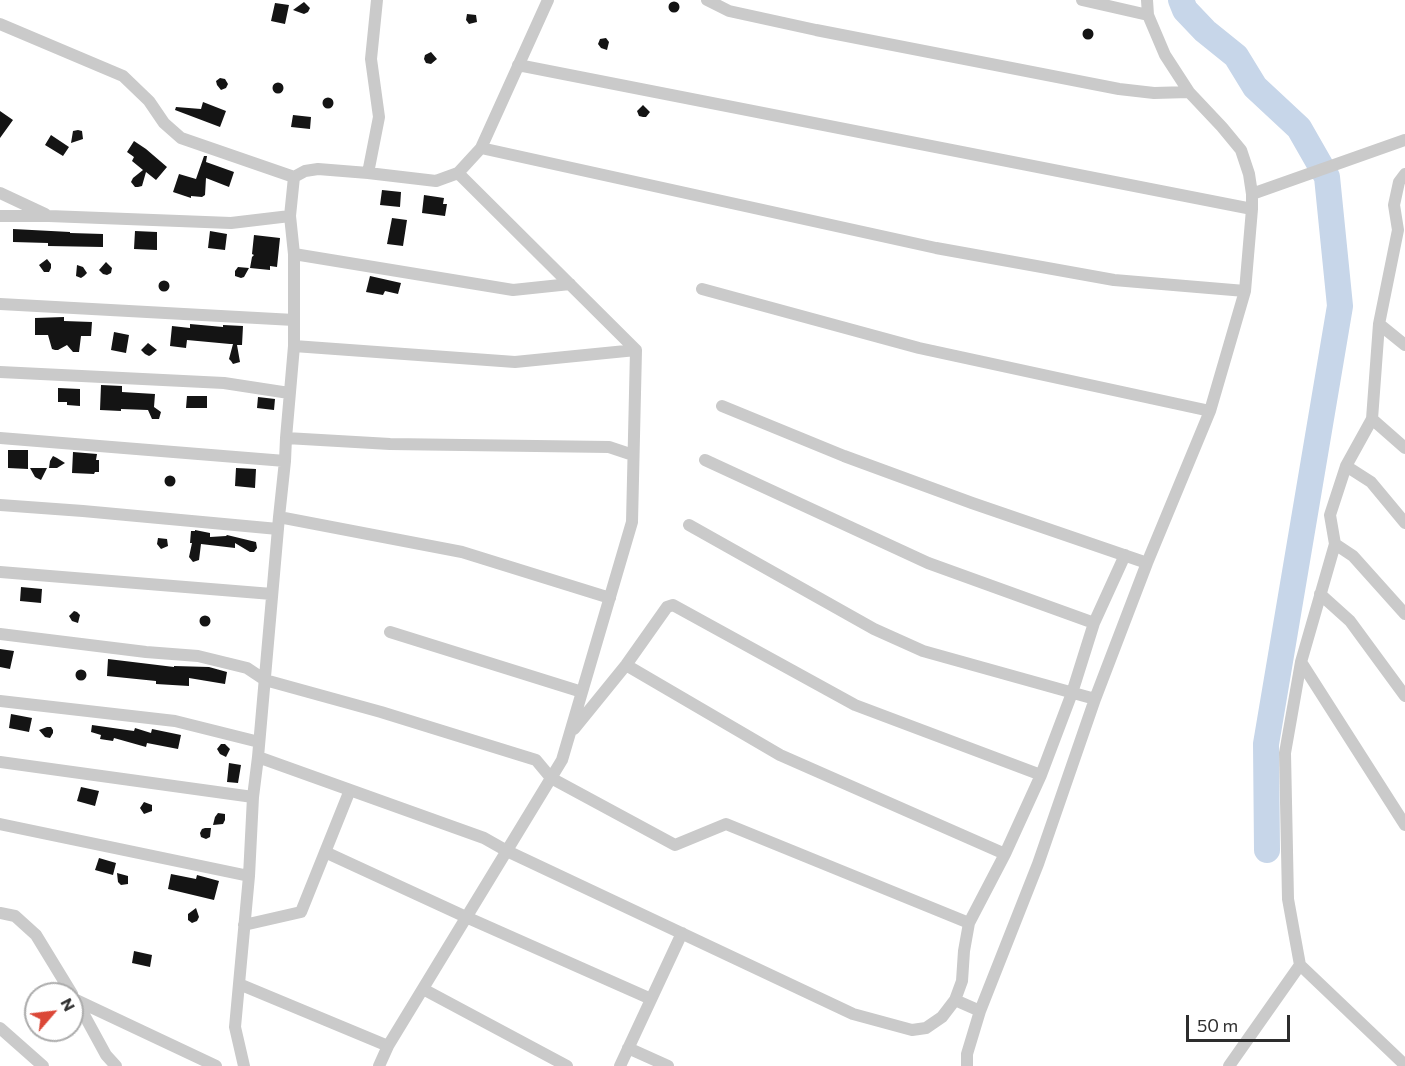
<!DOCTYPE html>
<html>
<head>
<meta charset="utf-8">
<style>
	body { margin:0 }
	#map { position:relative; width:1405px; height:1066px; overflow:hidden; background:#fff; font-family:Commissioner,sans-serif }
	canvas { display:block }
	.north { position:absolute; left:24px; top:982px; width:60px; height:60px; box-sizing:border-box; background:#fff; border:2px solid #ababab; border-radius:50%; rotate:62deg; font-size:16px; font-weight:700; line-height:24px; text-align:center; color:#2d2d2d }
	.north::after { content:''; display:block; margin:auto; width:21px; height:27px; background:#db4737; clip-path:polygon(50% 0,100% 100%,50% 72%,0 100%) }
	.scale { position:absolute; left:1186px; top:1015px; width:104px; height:27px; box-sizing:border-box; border:3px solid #2d2d2d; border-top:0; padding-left:8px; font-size:18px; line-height:21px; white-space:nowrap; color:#2d2d2d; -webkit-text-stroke:4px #fff; paint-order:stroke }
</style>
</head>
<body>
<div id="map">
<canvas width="1405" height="1066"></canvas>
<div class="north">N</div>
<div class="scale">50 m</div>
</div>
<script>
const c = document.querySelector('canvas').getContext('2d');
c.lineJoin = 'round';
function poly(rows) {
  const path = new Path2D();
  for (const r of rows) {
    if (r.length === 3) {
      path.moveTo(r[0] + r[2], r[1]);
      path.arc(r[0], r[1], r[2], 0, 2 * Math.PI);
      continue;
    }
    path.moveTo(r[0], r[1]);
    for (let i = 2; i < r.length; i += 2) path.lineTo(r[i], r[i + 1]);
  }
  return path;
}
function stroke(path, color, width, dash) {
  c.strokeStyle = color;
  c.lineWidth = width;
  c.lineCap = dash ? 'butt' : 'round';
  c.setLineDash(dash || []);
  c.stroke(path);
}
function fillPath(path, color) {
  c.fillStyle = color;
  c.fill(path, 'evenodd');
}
stroke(poly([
	[1181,0,1185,10,1205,31,1236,56,1255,87,1299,128,1327,177,1340,306,1266,744,1267,850]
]), '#c7d6e9', 26);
fillPath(poly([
	[674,7,5.5],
	[304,2,310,8,308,12,304,14,293,10],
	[275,3,289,5,285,24,271,21],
	[467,14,476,15,477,22,469,24,466,20],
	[1088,34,5.5],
	[606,38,609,42,607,50,601,48,598,44,600,39],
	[431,52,437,59,431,64,426,63,424,59,425,55],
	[220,78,225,79,228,84,226,88,221,90,217,85,216,81],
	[278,88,5.5],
	[328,103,5.5],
	[203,102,226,111,220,127,175,110,176,107,201,109],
	[643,105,650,112,646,117,643,117,639,116,637,111],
	[0,111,13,120,0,138],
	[293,115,311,117,310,129,291,127],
	[78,130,82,131,83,139,71,143,73,131],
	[51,135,69,147,63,156,45,145],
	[134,141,146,149,167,167,156,180,146,172,142,186,138,187,135,187,131,182,133,178,143,170,132,161,134,157,127,152],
	[204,156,207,156,206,162,234,172,229,187,206,178,205,195,202,197,191,196,191,198,173,192,179,174,196,179],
	[382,190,401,192,400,207,380,205],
	[424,195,444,198,443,204,447,204,445,216,422,213],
	[392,218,407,220,403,246,387,244],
	[13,229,70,232,70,233,103,234,103,247,48,246,48,243,13,242],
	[135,231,157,232,157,250,134,249],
	[210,231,227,234,225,250,208,248],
	[254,235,280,238,277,267,270,266,270,270,250,268,252,257,254,255,252,254],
	[47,259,51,264,51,268,49,272,44,272,39,265],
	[106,262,112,268,111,273,107,275,103,274,99,270],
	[77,265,83,267,87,273,84,276,81,278,76,276],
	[238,267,249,268,244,277,241,278,235,276,235,271],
	[370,276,401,283,398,294,385,291,383,295,366,292],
	[164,286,5.5],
	[64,317,64,321,92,322,91,336,81,336,79,352,73,352,67,345,58,350,55,350,52,349,48,335,35,335,35,318],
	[190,324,223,327,223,325,243,326,242,345,237,345,240,362,233,364,231,361,229,359,233,344,230,344,187,340,186,348,170,346,172,326,190,328],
	[114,332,129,335,126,353,111,350],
	[148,343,157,350,151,355,149,356,145,354,141,350],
	[101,385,122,386,122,392,155,394,154,407,161,412,159,419,152,419,148,410,121,409,121,411,100,410],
	[58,388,80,389,80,406,67,405,67,402,58,402],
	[187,396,207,396,207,408,186,408],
	[258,397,275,399,274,410,257,408],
	[8,450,28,450,28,469,8,468],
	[73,452,97,454,96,460,99,460,99,472,95,472,94,474,72,473],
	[53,456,57,458,65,463,57,468,49,468,50,461],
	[30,468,47,468,41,480,35,477],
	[236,468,256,469,255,488,235,486],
	[170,481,5.5],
	[195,530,210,533,210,537,226,536,227,535,256,542,257,548,254,552,250,552,235,543,235,548,201,544,199,560,193,562,189,557,192,543,190,543,191,531,195,531],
	[158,538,167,539,168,546,161,549,157,544],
	[21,587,42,589,41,603,20,601],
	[74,611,77,612,80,615,78,623,72,621,69,616],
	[205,621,5.5],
	[0,649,14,651,10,669,0,667],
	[108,659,174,667,174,666,209,667,227,672,225,684,189,678,189,686,156,684,156,681,107,676],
	[81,675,5.5],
	[11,714,32,718,29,732,9,728],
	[92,725,134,731,135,728,151,733,152,729,181,735,178,749,147,743,146,747,114,738,113,741,100,739,101,735,91,732],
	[47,727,51,727,53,730,53,733,50,738,45,737,39,730],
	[221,744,225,744,230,749,226,757,220,754,217,749],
	[229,763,241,765,238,783,227,782],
	[81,787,99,791,95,806,77,801],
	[144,802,152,805,152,811,144,814,140,808],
	[218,813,225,814,225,820,223,824,213,825,215,817],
	[205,828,211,828,210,837,206,839,201,837,200,833,202,829],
	[99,858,116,863,113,875,95,870],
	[117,873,128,876,128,884,121,885,118,882],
	[171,874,196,879,197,875,219,881,214,900,168,889],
	[196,908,199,917,197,921,192,923,188,920,188,914],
	[134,951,152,955,150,967,132,963]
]), '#141414');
stroke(poly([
	[707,0,729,11,816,30,1119,89,1154,93,1189,92],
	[1082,0,1148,15],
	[0,24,123,76,149,101,164,123,181,138,294,177,305,171,318,169,368,173,436,181,458,173,481,148,548,0],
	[518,65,1252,209],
	[481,148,936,248,1114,280,1245,291],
	[368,173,379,117,371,59,377,0],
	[0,193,45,214],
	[1252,194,1405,140],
	[0,216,49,216,231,223,290,216],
	[294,254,513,290,570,284],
	[702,289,919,348,1210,411],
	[0,304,294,320],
	[1379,324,1405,345],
	[294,346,515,362,636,350],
	[0,372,224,383,289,393],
	[722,406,844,456,972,503,1147,563],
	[1372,419,1405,448],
	[0,438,285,461],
	[286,438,390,444,609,447,633,455],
	[705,460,928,563,1094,623],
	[1346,466,1371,482,1405,523],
	[0,505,83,511,278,529],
	[279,517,462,552,610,598],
	[689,525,874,629,923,651,1095,699],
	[1335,544,1353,556,1405,614],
	[0,572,272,594],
	[1320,594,1350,621,1405,696],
	[390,632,582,692],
	[0,634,146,652,198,656,247,668,265,680,381,712,536,760,551,778,675,845,726,824,969,923],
	[1301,662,1405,825],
	[626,665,780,755,1005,854],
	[0,701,175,721,259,742],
	[574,729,626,665,667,607,673,605,855,705,1041,775],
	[258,757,484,838,507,851,853,1014,912,1030,926,1028,942,1017,955,1000,962,981,964,951,969,923,1005,854,1041,775,1072,693,1094,623,1125,555],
	[0,762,253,797],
	[0,824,249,876],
	[325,852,466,917,651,999],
	[0,913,15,916,36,935,72,994],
	[244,925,301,912,350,790],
	[1300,965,1405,1065],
	[239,984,388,1046],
	[423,989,567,1066],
	[76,1000,216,1066],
	[76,1000,106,1055,116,1066],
	[955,1000,980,1011],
	[0,1028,43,1066],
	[628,1048,668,1066],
	[244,1066,235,1027,249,876,253,797,258,757,279,517,285,461,286,438,294,346,294,254,290,216,294,177],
	[379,1066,388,1046,562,760,632,522,636,350,458,173],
	[620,1066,682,933],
	[967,1066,967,1054,980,1011,1038,864,1095,699,1147,563,1210,411,1245,291,1252,209,1252,194,1249,174,1241,150,1222,127,1189,92,1165,55,1148,15,1147,0],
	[1229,1066,1300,965,1288,899,1285,753,1301,662,1335,544,1330,515,1346,466,1372,419,1379,324,1398,230,1394,205,1399,182,1405,174]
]), '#cacaca', 12);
</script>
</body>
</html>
